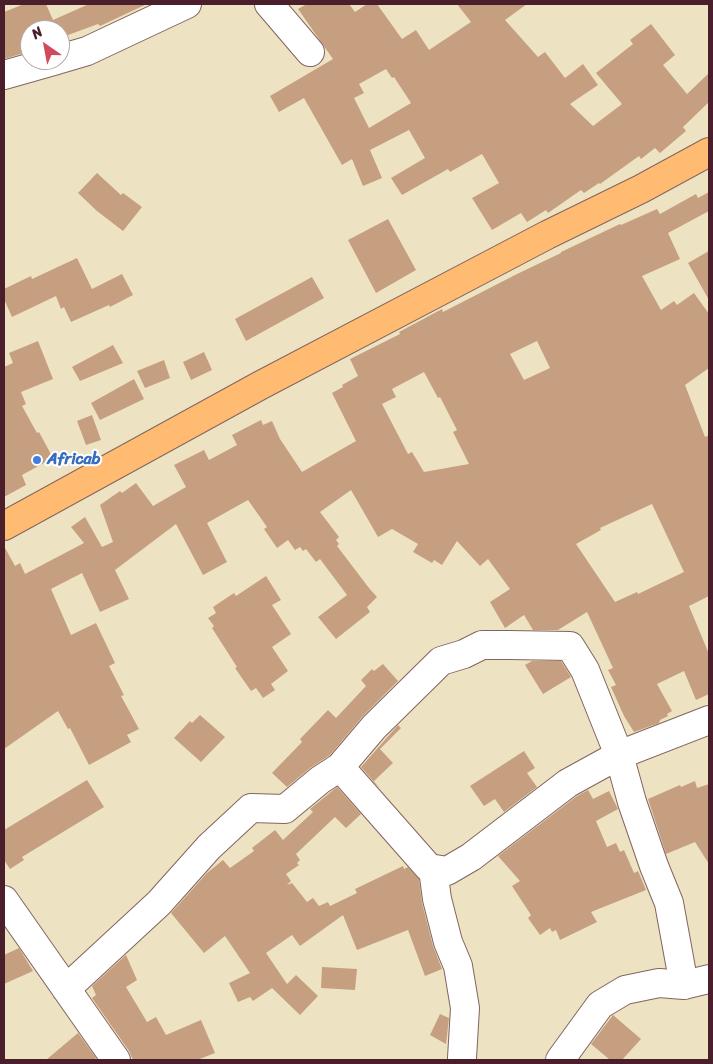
<!DOCTYPE html>
<html>
<head>
<meta charset="utf-8">
<style>
	body { margin:0 }
	#map { position:relative; width:713px; height:1064px; overflow:hidden; background:#ede3c3; font-family:Sriracha,sans-serif }
	canvas { display:block }
	.frame { position:absolute; inset:0; border:5px solid #4a1f2b; pointer-events:none }
	.north { position:absolute; left:20px; top:20px; width:50px; height:50px; box-sizing:border-box; background:#fff; border:1px solid #b7a5aa; border-radius:50%; rotate:327deg; font-size:14px; font-weight:700; line-height:20px; text-align:center; color:#4a1f2b }
	.north::after { content:''; display:block; margin:auto; width:18px; height:22px; background:#d1495b; clip-path:polygon(50% 0,100% 100%,50% 72%,0 100%) }
</style>
</head>
<body>
<div id="map">
<canvas width="713" height="1064"></canvas>
<div class="frame"></div>
<div class="north">N</div>
</div>
<script>
const c = document.querySelector('canvas').getContext('2d');
c.lineJoin = 'round';
function fillPath(path, color) {
  c.fillStyle = color;
  c.fill(path, 'evenodd');
}
function poly(rows) {
  const path = new Path2D();
  for (const r of rows) {
    path.moveTo(r[0], r[1]);
    for (let i = 2; i < r.length; i += 2) path.lineTo(r[i], r[i + 1]);
  }
  return path;
}
function stroke(path, color, width, dash) {
  c.strokeStyle = color;
  c.lineWidth = width;
  c.lineCap = dash ? 'butt' : 'round';
  c.setLineDash(dash || []);
  c.stroke(path);
}
function write(font, color, halo, rows, align = 'center') {
  c.font = font + ' Sriracha,sans-serif';
  c.lineWidth = 4;
  c.setLineDash([]);
  c.textBaseline = 'middle';
  c.strokeStyle = halo;
  c.fillStyle = color;
  for (const [text, x, y, turn = 0] of rows) {
    c.save();
    c.translate(x, y);
    c.rotate((+turn || 0) * Math.PI / 180);
    c.textAlign = isNaN(turn) ? turn : align;
    if (halo) c.strokeText(text, 0, 0);
    c.fillText(text, 0, 0);
    c.restore();
  }
}
fillPath(poly([
	[24,4,46,4,53,20,89,4,147,4,100,26,98,24,60,38,60,30,30,30,30,51,4,59,4,12],
	[307,4,349,4,355,12,367,4,377,4,402,39,416,30,429,50,471,22,457,4,527,4,505,20,538,57,545,52,565,78,583,64,598,85,570,104,593,126,622,104,596,73,633,44,630,40,651,24,675,55,663,65,687,94,709,73,709,102,683,127,686,131,660,153,655,148,641,159,639,156,600,184,599,183,584,193,581,190,548,213,546,210,527,222,521,213,492,230,472,198,499,183,482,154,450,172,448,169,402,195,391,178,425,158,409,130,370,150,382,178,363,186,352,159,342,165,304,98,279,112,270,96,333,59,298,9],
	[386,69,392,78,394,77,411,103,369,128,354,98,364,93,359,84],
	[97,173,121,195,123,193,142,207,123,231,97,211,78,193],
	[709,192,709,211,668,233,680,259,642,276,661,310,674,301,677,305,694,293,709,314,709,368,685,385,705,437,709,435,709,596,689,606,709,654,709,694,696,700,684,671,657,684,672,711,667,714,668,716,660,720,659,723,634,732,624,716,611,687,616,685,608,670,613,668,587,612,558,630,533,630,524,615,505,628,490,602,510,589,488,559,480,566,457,541,442,565,434,560,432,563,413,552,418,544,392,529,378,537,351,490,320,512,339,537,336,540,339,544,337,546,369,588,377,597,367,607,370,612,336,639,318,617,347,595,320,559,316,562,306,549,303,551,300,547,295,550,288,540,277,548,264,529,267,527,248,500,207,523,227,562,203,575,176,524,115,570,129,599,100,612,82,573,51,589,71,635,96,623,115,663,109,666,124,695,121,696,139,729,127,735,131,742,89,765,70,728,68,729,58,711,4,749,4,546,15,566,20,563,25,574,84,543,71,527,85,517,102,547,113,542,100,505,120,491,122,493,136,483,153,506,186,487,174,465,204,450,209,460,237,445,232,435,261,420,263,425,272,421,280,439,302,472,356,441,332,393,343,387,342,385,358,376,350,359,400,334,399,332,442,309,443,312,517,274,561,253,561,252,620,224,621,225,657,209,660,214,696,194,698,198],
	[537,341,550,368,524,380,510,354],
	[424,372,438,398,440,397,457,430,453,432,469,464,424,472,412,452,408,454,382,404,396,397,392,389],
	[652,504,684,572,638,594,637,592,615,602,576,544,601,530,600,528],
	[388,219,416,270,376,293,348,240],
	[709,251,709,300,688,263],
	[77,258,92,289,122,274,133,295,110,307,109,305,71,322,64,307,61,309,56,296,12,317,4,299,4,289,31,276,32,279],
	[312,277,324,298,246,341,235,319],
	[38,341,53,379,21,392,26,404,22,406,37,433,39,432,53,458,22,475,26,485,4,497,4,367,13,363,9,353],
	[113,345,123,363,80,381,72,367],
	[204,352,212,370,191,380,183,362],
	[164,360,170,378,145,388,137,371],
	[134,379,144,399,100,420,91,403],
	[92,415,101,440,86,445,77,421],
	[266,576,281,600,272,605,291,634,272,647,288,671,271,684,275,690,263,698,256,688,251,691,235,668,237,667,212,628,214,626,208,618,216,613,213,607,234,593,236,596],
	[532,661,561,661,571,677,543,694,525,665],
	[383,664,398,681,362,717,330,755,310,768,287,787,272,773,302,742,300,739,328,710,336,718,366,686,361,680,372,669,374,671],
	[200,715,225,737,201,762,174,738,190,721,192,723],
	[398,725,401,728,380,749,393,763,374,781,380,789,361,767],
	[524,751,535,768,527,773,537,787,504,812,495,799,484,806,470,786],
	[87,780,104,807,22,857,24,860,10,869,4,860,4,830],
	[695,781,697,788,709,784,709,864,695,842,666,854,648,799,680,785,681,787],
	[337,787,361,814,346,828,335,817,296,854,300,860,297,863,299,865,286,874,291,881,287,885,292,883,307,902,313,898,319,906,328,902,330,906,357,893,355,889,403,866,404,869,408,867,419,879,422,903,433,946,442,969,425,976,408,930,357,950,343,915,300,946,292,935,266,953,287,984,296,975,318,996,300,1015,272,988,253,1001,250,997,238,1002,229,983,250,973,225,936,204,953,171,913,207,873,223,860,230,868,254,851,252,848,275,830,283,840,313,812,310,809],
	[588,790,593,799,609,791,618,809,596,821,607,847,616,843,620,852,624,850,634,873,638,871,646,890,591,912,597,922,560,940,556,930,552,932,550,928,540,935,528,918,531,915,512,886,520,881,498,856,577,796],
	[19,948,33,971,4,984,4,955],
	[126,955,137,980,126,987,147,1022,156,1017,166,1035,201,1020,215,1053,197,1060,133,1060,129,1051,92,998,96,995,92,986],
	[322,967,357,969,355,990,321,988],
	[440,1014,449,1018,446,1044,430,1035],
	[613,1015,641,1039,622,1060,610,1060,591,1044],
	[78,1033,96,1058,94,1060,46,1060]
]), '#c69f80');
const minor = poly([
	[269,4,310,52],
	[60,59,87,51,187,4],
	[4,75,57,60],
	[340,767,429,868,447,871,471,857,568,783,619,755,709,720],
	[433,869,437,899,448,942,458,966,465,1008,462,1058],
	[4,900,116,1060],
	[66,989,159,903,209,847,251,808,285,809,320,780,340,767,374,727,441,661,464,654,482,645,509,645,570,646,585,670,619,755,632,802,654,866,669,903,684,985,709,979],
	[560,1060,600,1005,625,990,659,983,684,985]
]);
const major = poly([
	[4,526,261,385,547,235,641,189,709,152]
]);
stroke(minor, '#836460', 30);
stroke(major, '#836460', 30);
stroke(minor, '#fff', 28);
stroke(major, '#febb71', 28);
for (const [x, y, r, color] of [
	[37,460,5,"#3f7fe0"]
]) {
  const dot = new Path2D();
  dot.arc(x, y, r, 0, 2 * Math.PI);
  c.fillStyle = color;
  c.fill(dot);
  stroke(dot, '#fff', 2);
}
write('bold 16px', '#366cbe', '#fff', [
	["Africab",47,460]
], 'left');
</script>
</body>
</html>
